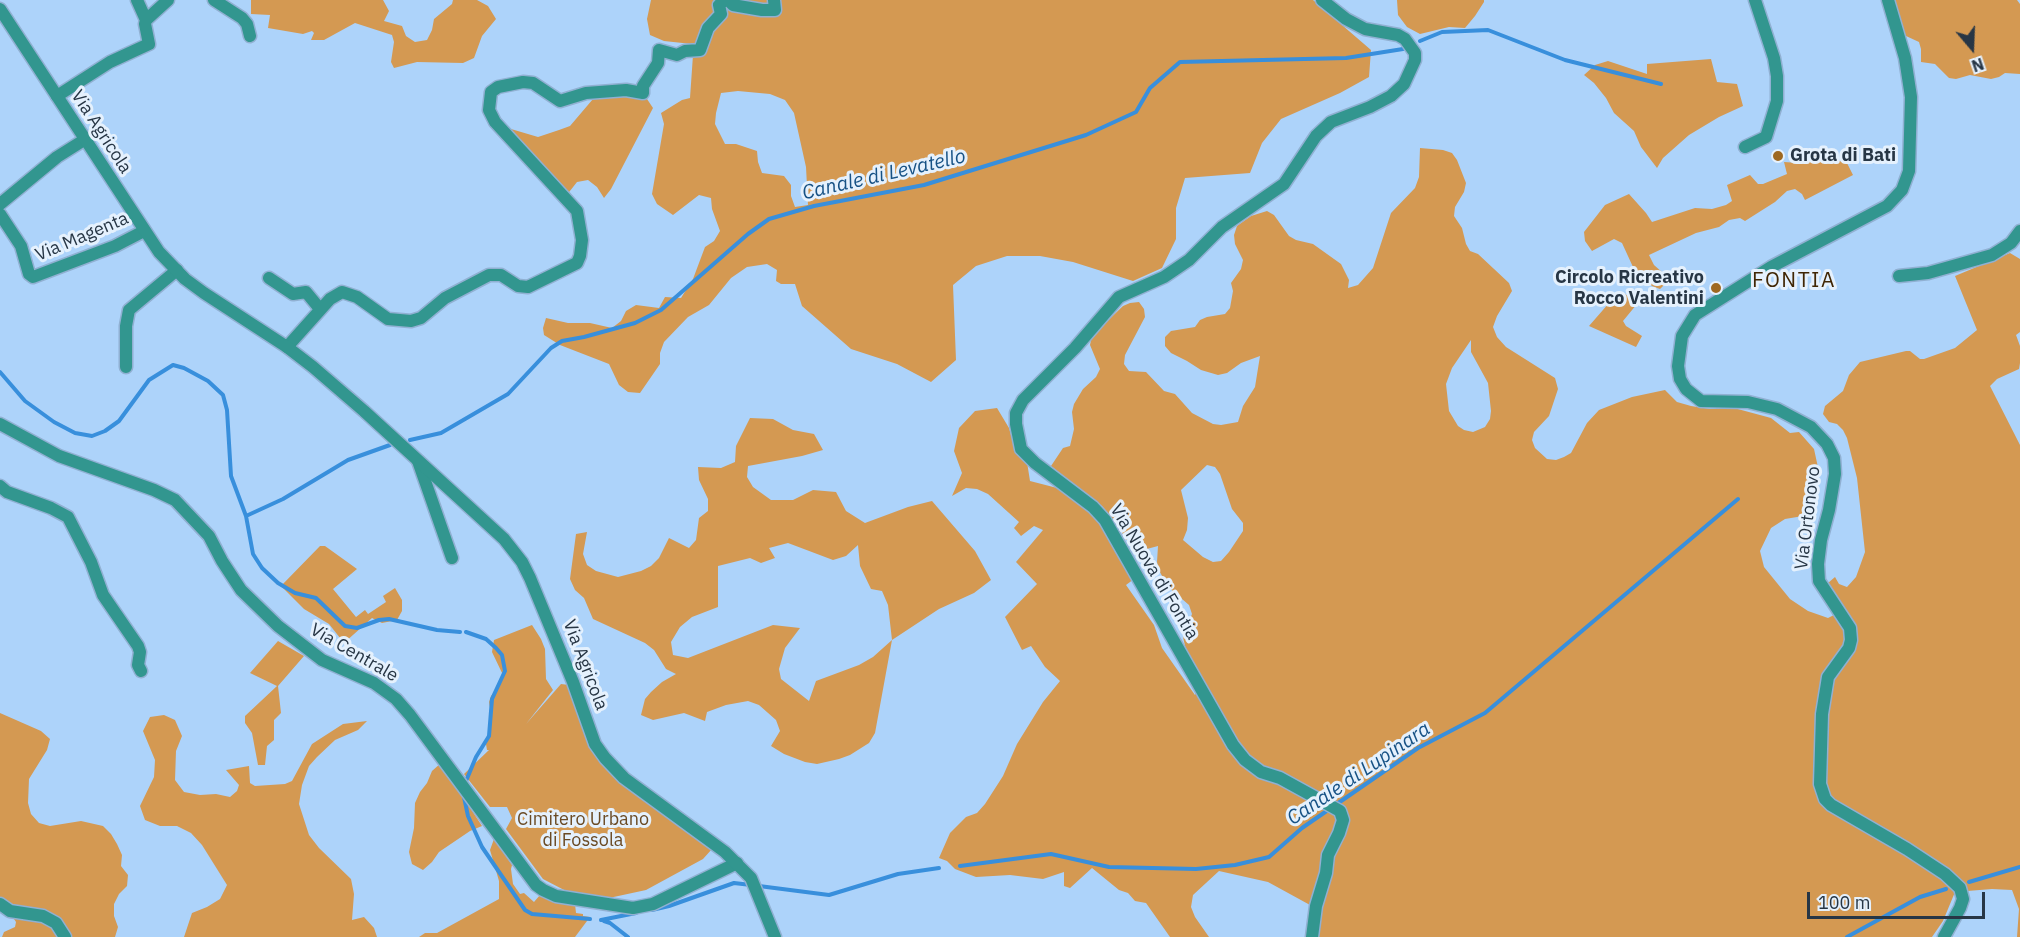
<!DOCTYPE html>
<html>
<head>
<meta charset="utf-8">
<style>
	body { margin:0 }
	#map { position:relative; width:2020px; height:937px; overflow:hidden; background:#add3fa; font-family:"IBM Plex Sans",sans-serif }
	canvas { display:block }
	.north { position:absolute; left:1942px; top:18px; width:60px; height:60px; -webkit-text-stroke:4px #e5f1fd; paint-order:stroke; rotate:161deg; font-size:16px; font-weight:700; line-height:24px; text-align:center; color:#273645 }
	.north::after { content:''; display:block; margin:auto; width:21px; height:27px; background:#273645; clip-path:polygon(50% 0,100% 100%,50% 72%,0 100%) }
	.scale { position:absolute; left:1807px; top:892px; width:178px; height:27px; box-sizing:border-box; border:3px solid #273645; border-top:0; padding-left:8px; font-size:18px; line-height:21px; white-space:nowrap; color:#273645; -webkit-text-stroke:4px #e5f1fd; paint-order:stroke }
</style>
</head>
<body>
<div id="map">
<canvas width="2020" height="937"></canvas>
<div class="north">N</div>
<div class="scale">100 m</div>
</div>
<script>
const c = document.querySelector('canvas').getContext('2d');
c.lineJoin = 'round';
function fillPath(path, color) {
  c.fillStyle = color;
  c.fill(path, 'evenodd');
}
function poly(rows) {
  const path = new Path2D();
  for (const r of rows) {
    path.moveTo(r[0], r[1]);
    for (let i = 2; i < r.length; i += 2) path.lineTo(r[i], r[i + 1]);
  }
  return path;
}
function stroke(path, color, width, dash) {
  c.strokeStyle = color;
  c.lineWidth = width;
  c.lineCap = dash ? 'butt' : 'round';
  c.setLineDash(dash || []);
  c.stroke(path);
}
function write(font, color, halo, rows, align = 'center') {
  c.font = font + ' "IBM Plex Sans",sans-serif';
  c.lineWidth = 6;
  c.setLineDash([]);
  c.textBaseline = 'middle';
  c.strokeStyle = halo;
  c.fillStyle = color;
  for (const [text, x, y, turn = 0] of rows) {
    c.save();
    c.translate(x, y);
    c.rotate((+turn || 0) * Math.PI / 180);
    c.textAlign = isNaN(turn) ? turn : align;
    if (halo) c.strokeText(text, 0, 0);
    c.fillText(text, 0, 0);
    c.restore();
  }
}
fillPath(poly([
	[251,0,383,0,389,11,384,21,402,26,406,36,415,42,427,40,432,30,434,19,452,4,453,0,477,0,488,6,496,19,482,36,474,58,463,63,417,62,394,68,391,62,394,42,392,35,355,23,324,40,311,40,314,33,312,31,303,34,268,28,270,15,251,14],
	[651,0,1313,0,1371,50,1369,77,1340,93,1281,119,1262,143,1250,173,1185,178,1176,208,1176,239,1162,268,1133,281,1073,262,1040,256,1007,256,976,266,953,285,956,360,931,382,897,364,851,349,802,306,795,284,781,284,776,281,777,270,767,264,747,267,731,278,709,305,688,317,664,342,660,353,660,364,640,393,628,392,619,385,609,364,560,345,544,335,543,328,546,318,568,323,590,323,612,328,621,321,626,311,636,305,659,308,665,297,681,298,693,279,705,247,714,241,720,231,712,209,711,198,699,195,673,215,657,204,652,194,664,124,661,113,682,100,690,98,693,55,692,44,664,41,650,35,647,19],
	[738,91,770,94,785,100,794,113,806,167,808,205,795,207,791,196,791,185,784,176,762,173,758,162,757,151,736,144,725,144,715,124,716,113,721,93],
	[1397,0,1484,0,1484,2,1475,16,1465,28,1449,27,1420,34,1407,27,1398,15],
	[1893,0,2017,0,2020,4,2020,74,2005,73,1999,77,1991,79,1970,75,1956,79,1949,78,1935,64,1921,62,1921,49,1919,42,1906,36,1903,30],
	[1711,59,1717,82,1737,84,1743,106,1719,117,1689,135,1663,158,1657,168,1641,147,1634,131,1614,113,1606,98,1594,83,1584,75,1595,65,1608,61,1647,74,1647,64],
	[603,94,647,99,653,108,611,189,604,198,597,187,588,180,577,182,566,196,508,130,511,129,538,137,559,130,570,126,593,99],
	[1420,148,1443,150,1452,153,1457,160,1466,183,1464,192,1455,207,1454,216,1462,228,1466,244,1470,251,1478,254,1509,283,1512,291,1497,316,1493,327,1497,337,1506,347,1555,378,1558,389,1549,416,1534,432,1532,440,1535,448,1547,459,1556,460,1564,457,1571,453,1587,423,1599,410,1632,397,1665,390,1677,402,1691,406,1710,409,1734,408,1771,418,1790,433,1799,432,1814,449,1819,472,1813,504,1810,512,1803,516,1785,519,1771,528,1760,551,1764,567,1790,599,1808,611,1828,618,1836,614,1828,583,1835,577,1839,584,1847,587,1856,577,1865,552,1857,478,1847,438,1843,430,1837,424,1829,422,1823,414,1825,406,1843,391,1849,375,1860,362,1906,351,1910,351,1920,359,1924,359,1955,348,1977,330,1955,276,2010,253,2020,259,2020,332,2016,335,2020,346,2020,363,2019,369,1997,379,1990,386,2020,445,2020,937,2017,937,2019,909,2012,890,1992,889,1955,892,1943,921,1932,937,1319,937,1318,916,1310,905,1268,882,1219,871,1193,895,1191,907,1195,917,1209,937,1170,937,1146,903,1135,901,1128,893,1119,890,1092,868,1070,888,1064,886,1064,872,1043,879,1010,875,976,877,955,869,947,861,939,858,950,833,966,817,977,813,985,804,1003,776,1017,744,1043,702,1060,681,1045,667,1031,646,1022,650,1005,617,1037,584,1016,562,1043,530,1034,526,1021,536,1014,528,1019,522,988,494,977,489,966,488,952,496,962,473,954,451,959,428,975,411,997,408,1009,428,1015,449,1027,462,1030,481,1061,489,1103,523,1134,579,1126,585,1154,625,1162,648,1195,695,1202,681,1186,650,1183,637,1192,614,1189,605,1167,586,1159,570,1157,562,1158,546,1143,550,1134,534,1126,540,1118,525,1102,506,1051,466,1063,448,1070,446,1074,429,1072,412,1074,404,1083,389,1096,377,1100,369,1090,345,1092,336,1123,306,1130,303,1139,302,1144,309,1145,317,1125,355,1124,364,1129,371,1146,372,1164,391,1175,394,1192,413,1213,424,1221,425,1238,422,1243,406,1255,387,1260,356,1241,363,1227,373,1218,375,1201,370,1187,361,1171,353,1165,346,1165,337,1171,331,1195,327,1200,320,1207,317,1225,314,1230,308,1233,291,1231,283,1241,269,1243,260,1235,244,1234,235,1237,226,1251,216,1267,211,1274,215,1289,236,1296,240,1313,244,1341,264,1349,280,1348,288,1358,285,1373,268,1391,213,1415,188,1419,177],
	[1471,340,1471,352,1488,383,1491,411,1490,419,1485,427,1473,432,1464,430,1458,426,1449,411,1446,384,1452,368],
	[1207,465,1215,467,1220,474,1232,509,1243,523,1243,531,1229,552,1221,561,1213,562,1203,557,1183,540,1187,530,1188,518,1181,490],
	[1817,155,1847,163,1853,175,1805,200,1802,194,1795,189,1787,191,1775,202,1745,221,1740,218,1729,220,1719,227,1696,233,1649,255,1654,265,1663,273,1665,284,1660,289,1652,286,1633,267,1622,243,1614,239,1592,251,1585,241,1584,232,1605,205,1629,194,1646,213,1652,222,1695,208,1712,209,1726,205,1732,201,1727,185,1750,175,1758,184,1763,184,1787,174,1784,162,1799,163,1804,156],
	[1624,293,1637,304,1623,321,1626,326,1642,336,1636,347,1589,326,1616,295],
	[750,418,773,419,793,430,814,434,823,450,802,456,748,466,747,477,753,487,771,500,793,500,813,490,836,492,846,511,865,523,908,507,932,501,975,551,991,580,974,593,939,609,892,640,875,733,869,743,850,755,839,759,817,764,805,762,784,754,771,746,780,731,776,720,759,705,748,701,726,705,707,712,705,721,684,713,653,720,641,715,645,699,651,692,662,682,676,674,666,669,654,650,645,643,593,619,584,598,575,590,570,579,576,534,587,532,583,554,587,565,596,571,618,577,641,571,651,566,659,558,669,538,689,548,696,540,699,518,708,511,708,499,699,480,698,467,721,468,735,462,736,446],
	[788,543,833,560,846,556,858,545,860,566,871,589,882,591,888,605,892,640,873,657,859,665,816,681,809,701,781,679,779,669,785,648,800,628,773,625,688,658,673,655,671,642,680,627,692,617,718,607,718,566,750,558,761,563,775,558,769,548],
	[320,546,325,546,357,569,333,589,356,617,365,610,368,614,386,602,383,596,395,588,402,600,402,611,397,620,382,623,372,618,344,643,329,624,304,609,281,586],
	[532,625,541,639,545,649,546,679,553,690,526,724,561,684,569,685,593,752,615,778,712,849,703,859,646,890,609,898,566,891,543,879,506,829,512,818,507,807,490,807,464,774,489,750,487,750,486,744,492,720,489,702,491,696,499,687,503,675,492,652,494,640],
	[278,641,304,656,278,686,281,713,274,720,274,740,267,746,265,765,258,765,252,733,245,723,245,716,277,686,250,673],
	[0,713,41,731,50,739,47,750,29,779,28,803,31,814,39,823,50,826,81,821,103,826,111,834,117,844,122,855,121,866,128,875,127,886,119,894,114,904,114,916,118,927,115,937,2,937,4,932,15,927,16,922,0,898],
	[164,715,175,720,182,736,176,751,175,780,184,792,200,795,216,794,230,797,237,791,239,785,226,770,249,766,250,783,255,786,285,784,292,781,312,744,343,724,367,721,358,730,335,740,317,757,309,766,302,785,299,804,309,835,319,848,351,879,354,894,352,920,364,917,374,928,377,937,184,937,192,913,207,907,220,899,227,885,202,845,191,833,177,826,160,826,145,820,140,806,154,777,155,760,143,731,150,717],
	[441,763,482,826,470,831,439,852,432,862,423,870,412,864,409,852,414,828,415,803,420,792,427,783,432,771],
	[494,839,512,865,511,869,513,884,520,894,524,893,534,902,540,895,575,904,576,913,583,914,583,916,590,917,575,937,419,937,425,933,437,933,499,899,499,881,490,850]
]), '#d49952');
stroke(poly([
	[1420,41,1442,32,1488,30,1565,60,1661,84],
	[0,372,25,401,54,422,75,433,92,436,105,431,119,421,149,380,173,365,184,368,208,381,223,395,227,410,231,476,246,516,253,554,262,568,278,583,295,593,316,598,345,626,357,628,379,620,389,619,437,630,460,632],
	[410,440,441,433,508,394,551,348,562,341,584,337,635,323,661,310,748,234,769,219,814,206,924,185,1086,135,1136,112,1150,88,1180,62,1346,58,1403,49],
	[246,516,283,499,348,460,390,445],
	[466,632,486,639,496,648,502,655,505,671,492,699,489,736,476,757,466,781],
	[464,797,468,816,482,847,525,910,532,914,590,919],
	[960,866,1051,854,1109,867,1196,869,1235,865,1269,857,1302,828,1418,748,1485,713,1738,499],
	[1969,882,2020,867],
	[759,886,829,895,898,874,939,868],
	[652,910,669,906,734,883,751,885],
	[601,920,636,913],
	[604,921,610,923,628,937],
	[1847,937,1920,897,1946,889]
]), '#388fdc', 4);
const minor = poly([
	[137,0,146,20],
	[214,0,242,18,247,24,250,36],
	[728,0,733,5,762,10,775,10,774,0],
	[57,96,110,62,149,44,145,24,146,20,168,0],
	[1745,147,1766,137,1777,101,1777,76,1774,58,1755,0],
	[0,204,57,157,84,140],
	[0,214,21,246,29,274,33,277,115,246,144,231],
	[1899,276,1928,273,1992,255,2011,243,2020,231],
	[269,278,293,294,306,292,320,309],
	[287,347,330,299,342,292,357,297,388,319,411,321,421,318,445,298,489,275,501,275,518,286,528,287,577,263,580,256,582,240,577,211,495,122,489,110,491,92,498,87,523,82,533,83,560,101,586,93,626,90,643,93,643,86,658,63,659,50,677,55,685,51,700,50,708,28,721,14,719,5,725,0],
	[126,367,126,326,129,310,177,270],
	[0,424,59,456,154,490,175,500,209,536,222,561,241,590,278,626,322,660,374,683,396,699,410,715,536,885,543,890,556,896,633,908,653,904,737,863],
	[418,461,452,558],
	[0,486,7,492,51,508,68,517,91,562,103,595,138,646,140,652,138,665,141,671],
	[0,904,10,911,43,916,56,923,65,937]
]);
const tertiary = poly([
	[1888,0,1905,58,1911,97,1909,171,1902,190,1887,206,1771,267,1695,315,1682,336,1678,366,1680,379,1686,389,1701,401,1748,402,1777,409,1811,427,1827,444,1834,458,1835,474,1829,510,1821,540,1818,564,1819,581,1850,628,1851,640,1849,648,1828,677,1822,714,1820,784,1825,799,1831,805,1907,849,1945,874,1960,888,1963,899,1960,908,1944,937],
	[0,9,159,252,185,279,204,293,287,347,313,367,364,411,504,539,522,562,530,578,573,682,595,744,605,758,624,778,725,852,751,878,775,937],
	[1312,937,1316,906,1326,873,1328,855,1339,833,1343,820,1340,811,1280,778,1261,772,1245,760,1233,745,1105,520,1093,507,1035,463,1021,449,1016,424,1016,413,1023,400,1075,348,1119,297,1164,277,1189,260,1222,227,1284,184,1316,136,1331,122,1370,107,1391,96,1404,84,1415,60,1415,53,1405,39,1398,35,1365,29,1346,19,1322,0]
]);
stroke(minor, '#90b0d2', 15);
stroke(tertiary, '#90b0d2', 15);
stroke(minor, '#32968f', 12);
stroke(tertiary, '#32968f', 12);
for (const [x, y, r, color] of [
	[1778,156,6,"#9e6821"],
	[1716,288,6,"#9e6821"]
]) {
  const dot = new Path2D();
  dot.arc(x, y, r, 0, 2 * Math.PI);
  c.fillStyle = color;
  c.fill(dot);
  stroke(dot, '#e5f1fd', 2);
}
write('18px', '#273645', '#e5f1fd', [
	["Via Agricola",101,132,57],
	["Via Magenta",82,237,-23],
	["Via Ortonovo",1808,518,-83],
	["Via Nuova di Fontia",1154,572,59],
	["Via Centrale",354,653,30],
	["Via Agricola",585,665,69]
]);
write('bold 18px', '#273645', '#e5f1fd', [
	["Grota di Bati",1790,156],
	["Circolo Ricreativo",1704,278,"right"],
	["Rocco Valentini",1704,299,"right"]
], 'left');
write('18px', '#6a4a24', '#e5f1fd', [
	["Cimitero Urbano",583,820],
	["di Fossola",583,841]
]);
write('italic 20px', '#175285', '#e5f1fd', [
	["Canale di Levatello",884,175,-13],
	["Canale di Lupinara",1359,774,-34]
]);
c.letterSpacing = '1.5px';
write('21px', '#402604', '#e5f1fd', [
	["FONTIA",1794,281]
]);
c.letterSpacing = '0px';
</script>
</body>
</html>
